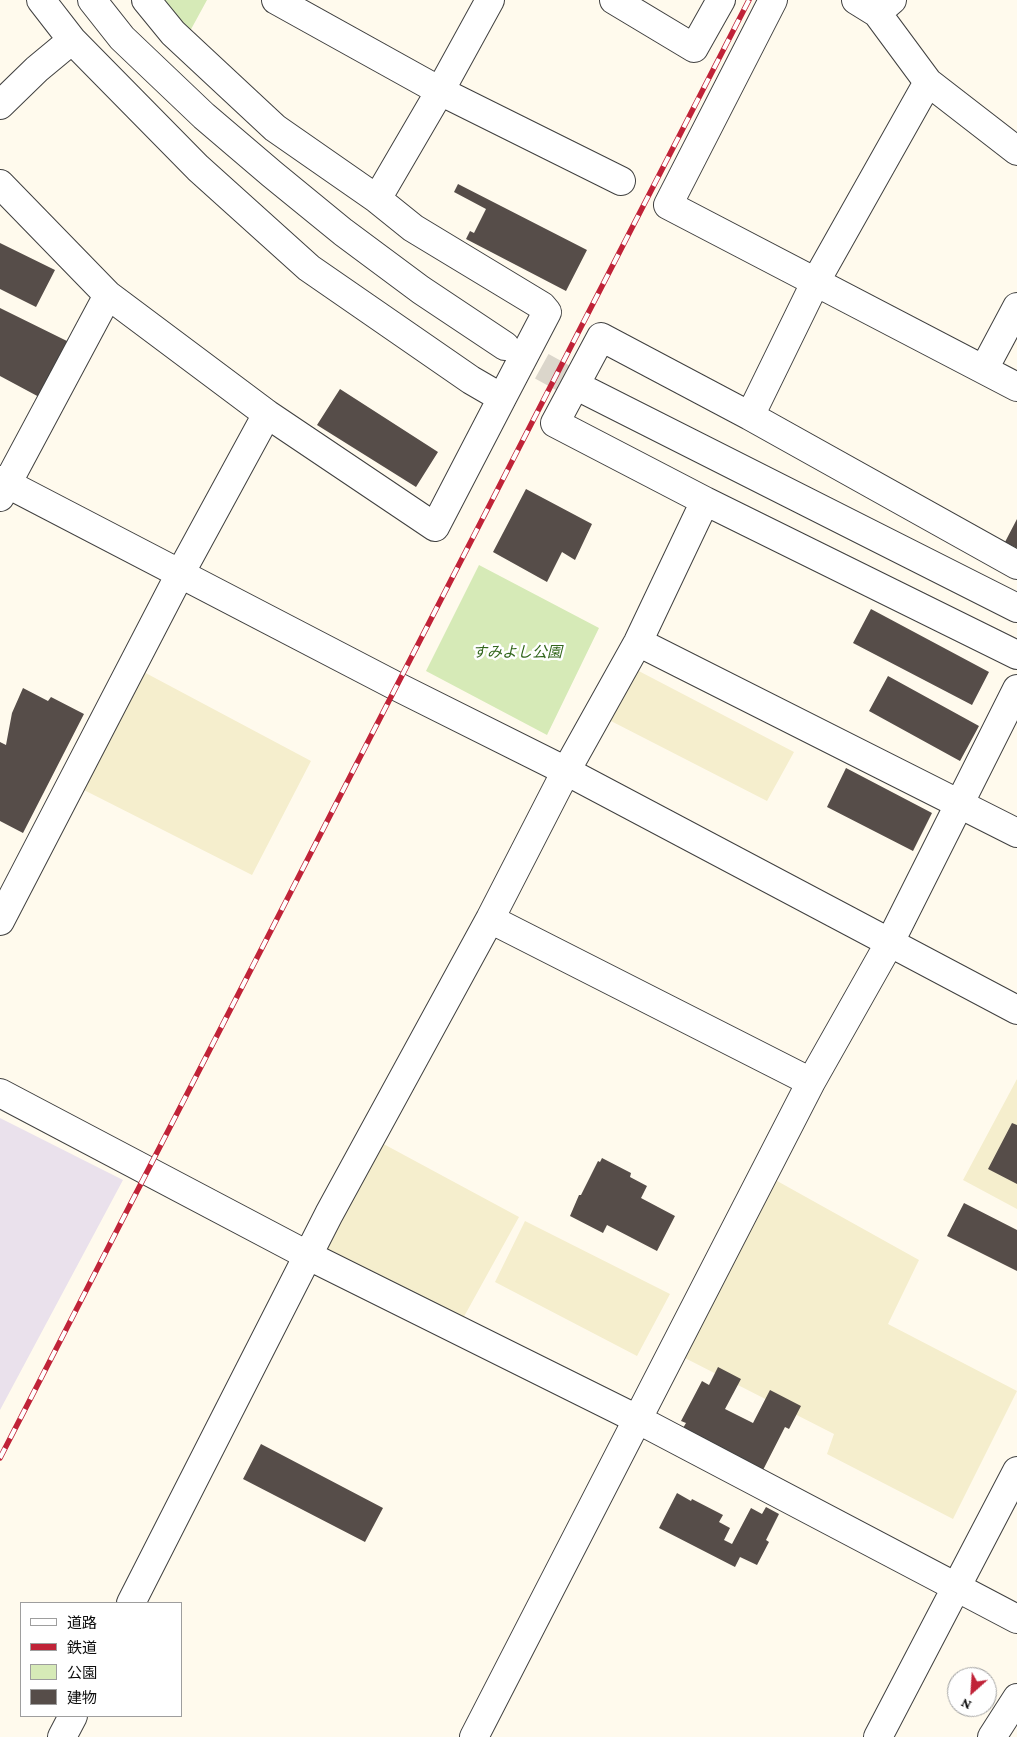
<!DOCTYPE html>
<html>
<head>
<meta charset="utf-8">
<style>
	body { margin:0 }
	#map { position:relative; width:1017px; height:1737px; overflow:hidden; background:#fffaed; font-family:"Crimson Pro","Noto Sans JP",serif }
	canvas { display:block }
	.legend { position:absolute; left:20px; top:1602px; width:162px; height:115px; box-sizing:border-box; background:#fff; border:1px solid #9e9e9e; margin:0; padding:6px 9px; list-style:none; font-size:15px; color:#0d0d0d }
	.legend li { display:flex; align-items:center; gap:10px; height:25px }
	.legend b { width:25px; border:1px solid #9e9e9e }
	.north { position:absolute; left:947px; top:1667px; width:50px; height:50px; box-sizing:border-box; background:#fff; border:1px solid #9e9e9e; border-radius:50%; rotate:206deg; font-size:14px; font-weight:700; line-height:20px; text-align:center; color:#0d0d0d }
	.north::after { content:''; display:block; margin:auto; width:18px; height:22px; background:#c02338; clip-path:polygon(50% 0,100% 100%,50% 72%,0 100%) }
</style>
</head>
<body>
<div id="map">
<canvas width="1017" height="1737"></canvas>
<ul class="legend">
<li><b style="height:6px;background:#fff"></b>道路</li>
<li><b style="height:6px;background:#c02338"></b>鉄道</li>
<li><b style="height:14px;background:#d6eab7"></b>公園</li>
<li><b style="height:14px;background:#564d49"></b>建物</li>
</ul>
<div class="north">N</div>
</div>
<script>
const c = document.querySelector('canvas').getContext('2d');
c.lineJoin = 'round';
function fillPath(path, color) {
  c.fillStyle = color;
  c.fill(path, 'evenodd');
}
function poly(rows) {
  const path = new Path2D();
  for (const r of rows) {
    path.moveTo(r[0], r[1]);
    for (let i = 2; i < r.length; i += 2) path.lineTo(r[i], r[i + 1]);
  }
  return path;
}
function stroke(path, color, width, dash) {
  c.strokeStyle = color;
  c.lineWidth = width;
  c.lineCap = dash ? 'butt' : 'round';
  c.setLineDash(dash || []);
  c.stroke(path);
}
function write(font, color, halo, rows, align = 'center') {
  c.font = font + ' "Crimson Pro","Noto Sans JP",serif';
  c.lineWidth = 5;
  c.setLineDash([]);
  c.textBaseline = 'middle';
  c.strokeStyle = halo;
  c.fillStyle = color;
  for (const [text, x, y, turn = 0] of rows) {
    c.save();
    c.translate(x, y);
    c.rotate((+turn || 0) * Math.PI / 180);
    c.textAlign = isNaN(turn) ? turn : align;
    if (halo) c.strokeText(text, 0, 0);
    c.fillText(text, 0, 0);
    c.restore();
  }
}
fillPath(poly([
	[0,1118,123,1180,0,1410]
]), '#eae1ec');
fillPath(poly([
	[633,668,794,752,767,801,609,720],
	[140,670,311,761,252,875,80,788],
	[1017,1079,1017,1209,963,1180],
	[378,1141,519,1217,461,1322,322,1253],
	[770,1177,919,1260,888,1324,1017,1391,953,1519,827,1454,834,1434,681,1356],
	[525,1221,670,1294,637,1356,495,1282]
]), '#f5eecd');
fillPath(poly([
	[160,0,207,0,189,33],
	[479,565,599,628,547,735,426,671]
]), '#d6eab7');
fillPath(poly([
	[458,184,587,250,566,291,466,239,470,231,474,233,486,209,454,192],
	[0,243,55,270,36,307,0,289],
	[0,308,71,343,41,398,0,376],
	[340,389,438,452,416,487,317,425],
	[526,489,592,524,575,560,562,552,547,582,493,552],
	[1017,519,1017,548,1005,542],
	[871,609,989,672,972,705,853,643],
	[888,676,979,726,960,761,869,711],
	[23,688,48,701,51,697,84,714,23,833,0,821,0,742,6,745,12,713],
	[846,768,932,813,913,851,827,807],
	[1012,1123,1017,1125,1017,1184,988,1169],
	[602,1158,631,1173,630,1177,647,1186,641,1198,675,1216,657,1251,607,1225,603,1233,570,1216,579,1195,581,1195,598,1161,600,1162],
	[964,1203,1017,1230,1017,1271,947,1236],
	[718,1367,741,1379,725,1409,753,1423,770,1390,801,1406,789,1429,785,1427,763,1470,683,1428,686,1423,681,1421,702,1381,709,1385],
	[261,1444,383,1508,365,1542,243,1479],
	[677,1493,691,1501,692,1499,723,1515,719,1522,730,1528,724,1540,732,1544,751,1508,762,1514,766,1507,779,1514,766,1540,769,1542,757,1565,740,1557,735,1567,659,1528]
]), '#564d49');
stroke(poly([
	[505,346,583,389]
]), '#dbd6cb', 28, [28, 14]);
const minor = poly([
	[41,0,72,40],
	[92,0,122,38,204,116,272,174,343,232,421,290,505,346],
	[276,0,440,91,377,199],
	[490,0,440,91,621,181],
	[614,0,694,48,721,0],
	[773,0,668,205,1017,387],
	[856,0,877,13,892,0],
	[877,13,928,82,1017,151],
	[928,82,816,281,750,416,1017,565],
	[0,105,37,69,72,40,198,168,309,268,471,380,502,398,547,312,542,306,413,228,377,199,275,128,173,33,146,0],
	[0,184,108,295,267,414],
	[984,369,1017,307],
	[583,389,1017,608],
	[0,480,396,686,566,771,1017,1010],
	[0,497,108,295],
	[705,501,555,423,601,337,750,416],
	[638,642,1017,833],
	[490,919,811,1082,890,942,1017,689],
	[0,921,181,572,267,414,435,527,502,398],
	[0,1093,309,1256,637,1419,1017,1619],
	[131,1603,329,1214,490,919,566,771,638,642,705,501,1017,655],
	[62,1737,73,1716],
	[474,1737,811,1082],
	[878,1737,1017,1471],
	[992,1737,1017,1698]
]);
stroke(minor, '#404040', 30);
stroke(minor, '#fff', 28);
const rail = poly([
	[0,1458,749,0]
]);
stroke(rail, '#c02338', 5.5);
stroke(rail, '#fff', 4, [11]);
write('italic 15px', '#32661c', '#fff', [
	["すみよし公園",517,652]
]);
</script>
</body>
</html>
